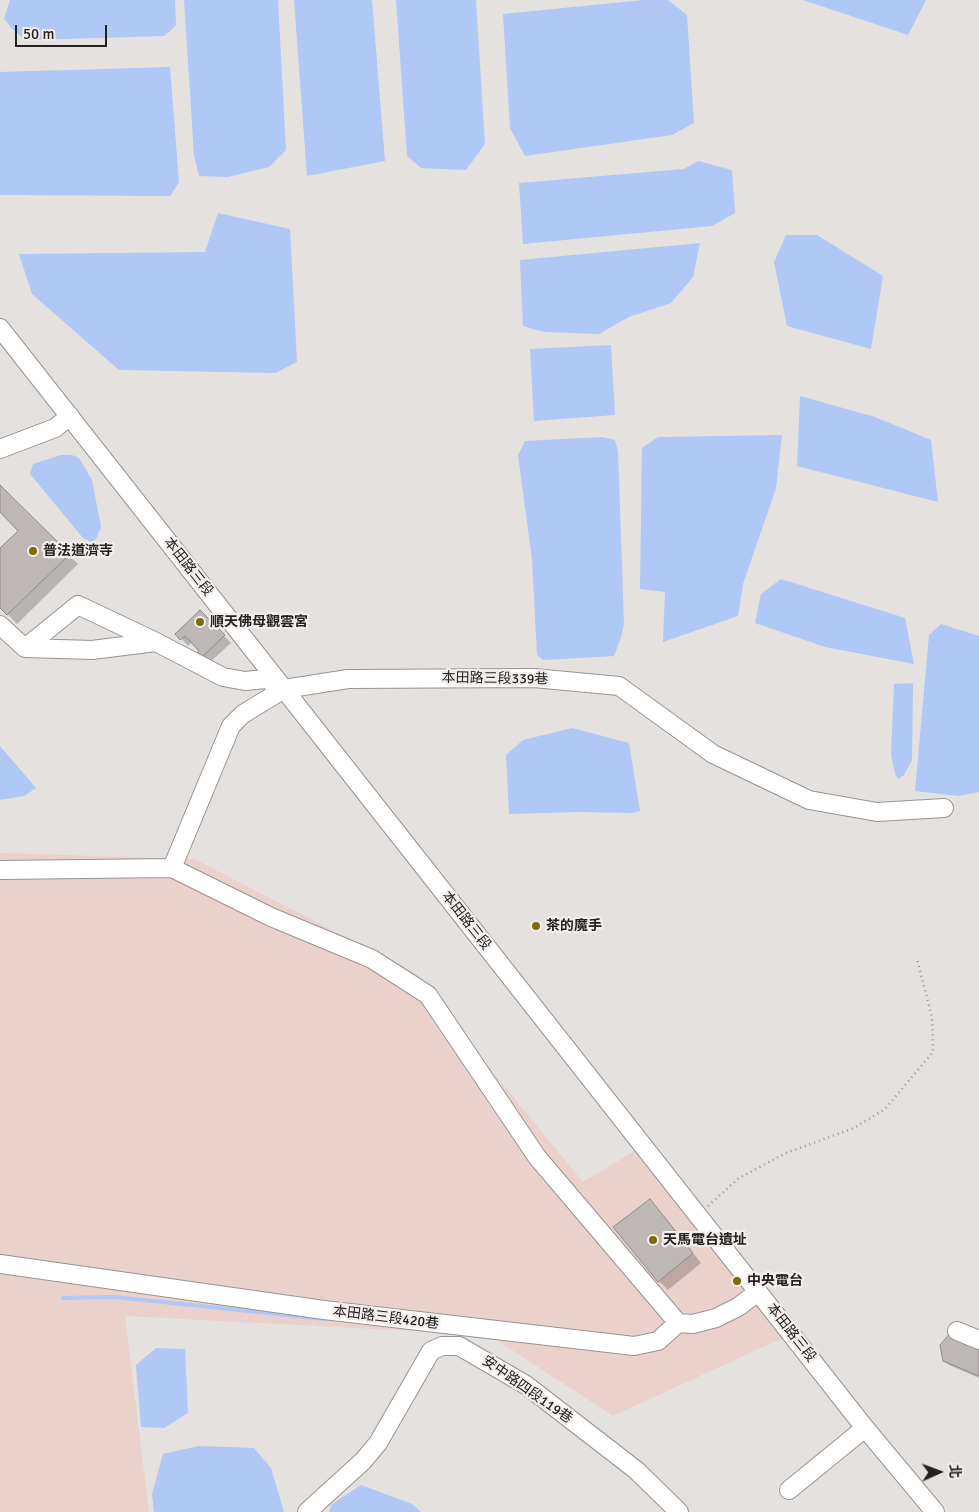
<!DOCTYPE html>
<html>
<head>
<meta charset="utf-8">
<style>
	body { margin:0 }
	#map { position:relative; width:979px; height:1512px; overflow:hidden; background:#e5e1de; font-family:Signika,"Noto Sans TC",sans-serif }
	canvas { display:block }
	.north { position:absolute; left:914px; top:1447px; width:50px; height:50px; -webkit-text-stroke:4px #f3eeec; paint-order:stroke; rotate:88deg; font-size:14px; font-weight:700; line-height:20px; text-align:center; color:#242221 }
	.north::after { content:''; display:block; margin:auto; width:18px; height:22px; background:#242221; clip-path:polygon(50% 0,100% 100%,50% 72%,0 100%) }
	.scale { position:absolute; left:15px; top:25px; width:92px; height:22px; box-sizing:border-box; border:2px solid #242221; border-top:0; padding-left:6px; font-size:15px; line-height:18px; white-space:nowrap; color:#242221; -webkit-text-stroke:4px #f3eeec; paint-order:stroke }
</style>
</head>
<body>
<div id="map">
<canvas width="979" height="1512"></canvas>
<div class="north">北</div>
<div class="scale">50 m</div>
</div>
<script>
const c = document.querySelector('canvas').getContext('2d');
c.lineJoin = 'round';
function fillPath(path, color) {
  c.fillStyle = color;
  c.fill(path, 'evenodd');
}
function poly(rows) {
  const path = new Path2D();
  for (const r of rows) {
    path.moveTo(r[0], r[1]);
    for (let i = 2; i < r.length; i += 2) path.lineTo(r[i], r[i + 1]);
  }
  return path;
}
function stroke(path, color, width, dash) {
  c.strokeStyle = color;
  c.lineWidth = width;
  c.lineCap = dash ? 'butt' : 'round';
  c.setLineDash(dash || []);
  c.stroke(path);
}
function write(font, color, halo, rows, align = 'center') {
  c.font = font + ' Signika,"Noto Sans TC",sans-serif';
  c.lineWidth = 4.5;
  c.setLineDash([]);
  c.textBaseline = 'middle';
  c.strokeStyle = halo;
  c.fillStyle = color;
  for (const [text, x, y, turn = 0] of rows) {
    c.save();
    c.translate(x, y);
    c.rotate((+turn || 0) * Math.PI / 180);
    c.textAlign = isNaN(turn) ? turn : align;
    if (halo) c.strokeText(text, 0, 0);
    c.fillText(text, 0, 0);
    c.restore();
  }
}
fillPath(poly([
	[0,853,194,859,417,974,473,1048,583,1182,641,1147,789,1335,613,1416,489,1335,125,1316,149,1512,0,1512]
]), '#ebd1cc');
fillPath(poly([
	[10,0,175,0,176,25,169,32,164,36,30,40,22,37,13,30,4,19],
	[184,0,278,0,286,150,269,167,228,177,199,176,194,155],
	[294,0,372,0,385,161,307,176],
	[396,0,476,0,485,144,466,170,421,168,407,156],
	[643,0,668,0,687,15,694,123,672,135,525,156,510,128,503,14],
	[803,0,926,0,908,35],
	[170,67,179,182,170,196,0,195,0,72],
	[698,161,732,170,735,213,712,226,523,244,519,183,684,169],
	[218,213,290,229,297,362,275,373,119,370,32,294,19,254,205,252],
	[786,235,817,235,883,276,871,349,787,326,774,262],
	[700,243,693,277,671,303,629,317,599,334,544,332,523,326,520,260],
	[611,345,615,415,534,421,530,349],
	[800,396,875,417,931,440,938,502,797,466],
	[782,435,776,488,743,584,738,616,663,642,665,592,640,589,642,448,658,437],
	[603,437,615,440,618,451,624,624,621,638,614,656,543,660,537,655,532,559,518,455,525,441],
	[61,455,72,455,79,458,92,480,101,527,96,539,91,542,83,538,30,474,33,464],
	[781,579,905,618,914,664,825,647,755,623,761,594],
	[941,624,979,636,979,792,958,796,915,791,929,635],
	[913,683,912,760,904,775,898,779,895,773,891,755,894,684],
	[572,728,629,743,640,811,632,813,578,812,509,814,506,755,523,740],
	[0,746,36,788,24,796,0,800],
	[156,1348,185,1349,188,1413,164,1428,141,1427,136,1365],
	[199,1446,254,1448,271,1468,284,1512,154,1512,152,1494,163,1454],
	[361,1485,412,1504,421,1512,329,1512,332,1504]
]), '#afc8f5');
fillPath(poly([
	[0,487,78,564,17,624,0,606,0,550,20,531,0,510],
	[200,611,231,643,208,664,198,654,201,651,192,642,188,646,177,634],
	[650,1201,659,1210,701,1263,668,1290,659,1281],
	[979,1345,979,1378,949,1365,944,1360]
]), '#0003');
stroke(poly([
	[63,1298,115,1297,324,1319]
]), '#afc8f5', 4);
const building = poly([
	[0,485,70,554,7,615,0,608,0,548,18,531,0,512,0,485],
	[200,610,225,635,201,658,196,654,199,651,185,636,180,640,175,634,200,610],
	[650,1199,693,1253,658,1282,613,1227,650,1199],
	[951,1332,979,1344,979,1376,943,1361,940,1345,951,1332]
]);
fillPath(building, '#bdb8b6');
stroke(building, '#908b89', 1);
const minor = poly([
	[0,328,865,1428,935,1512],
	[0,449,55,428,70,416],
	[0,625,25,648,78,605,156,642],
	[25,648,92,650,156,642,223,677,245,681,266,679,284,689,348,679,534,678,619,686,713,754,809,800,877,812,944,808],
	[284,689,243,714,231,726,172,868,271,917,372,959,428,995,537,1157,678,1323],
	[0,870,172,868],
	[0,1264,324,1310,634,1346,658,1341,678,1323,693,1324,716,1318,738,1307,758,1292],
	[957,1331,979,1340],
	[789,1490,865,1428],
	[307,1512,363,1461,378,1443,431,1351,442,1346,459,1346,526,1385,636,1470,679,1512]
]);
stroke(minor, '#989492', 20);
stroke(poly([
	[708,1206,739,1178,786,1153,854,1128,885,1109,933,1052,932,1017,917,959]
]), '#9a9794', 2.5, [1, 4]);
stroke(minor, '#fff', 18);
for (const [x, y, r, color] of [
	[33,551,5,"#7c6d09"],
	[200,622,5,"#7c6d09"],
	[536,926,5,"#7c6d09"],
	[653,1240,5,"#7c6d09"],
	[737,1281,5,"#7c6d09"]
]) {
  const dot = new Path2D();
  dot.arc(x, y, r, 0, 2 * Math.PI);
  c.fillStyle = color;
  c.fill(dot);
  stroke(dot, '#f3eeec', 2);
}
write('bold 14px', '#242221', '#f3eeec', [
	["普法道濟寺",43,551],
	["順天佛母觀雲宮",210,622],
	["茶的魔手",546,926],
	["天馬電台遺址",663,1240],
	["中央電台",747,1281]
], 'left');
write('14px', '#242221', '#f3eeec', [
	["本田路三段",188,567,52],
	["本田路三段339巷",495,679,1],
	["本田路三段",466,921,52],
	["本田路三段420巷",386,1318,7],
	["本田路三段",791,1333,52],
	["安中路四段119巷",527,1390,35]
]);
</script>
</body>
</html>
